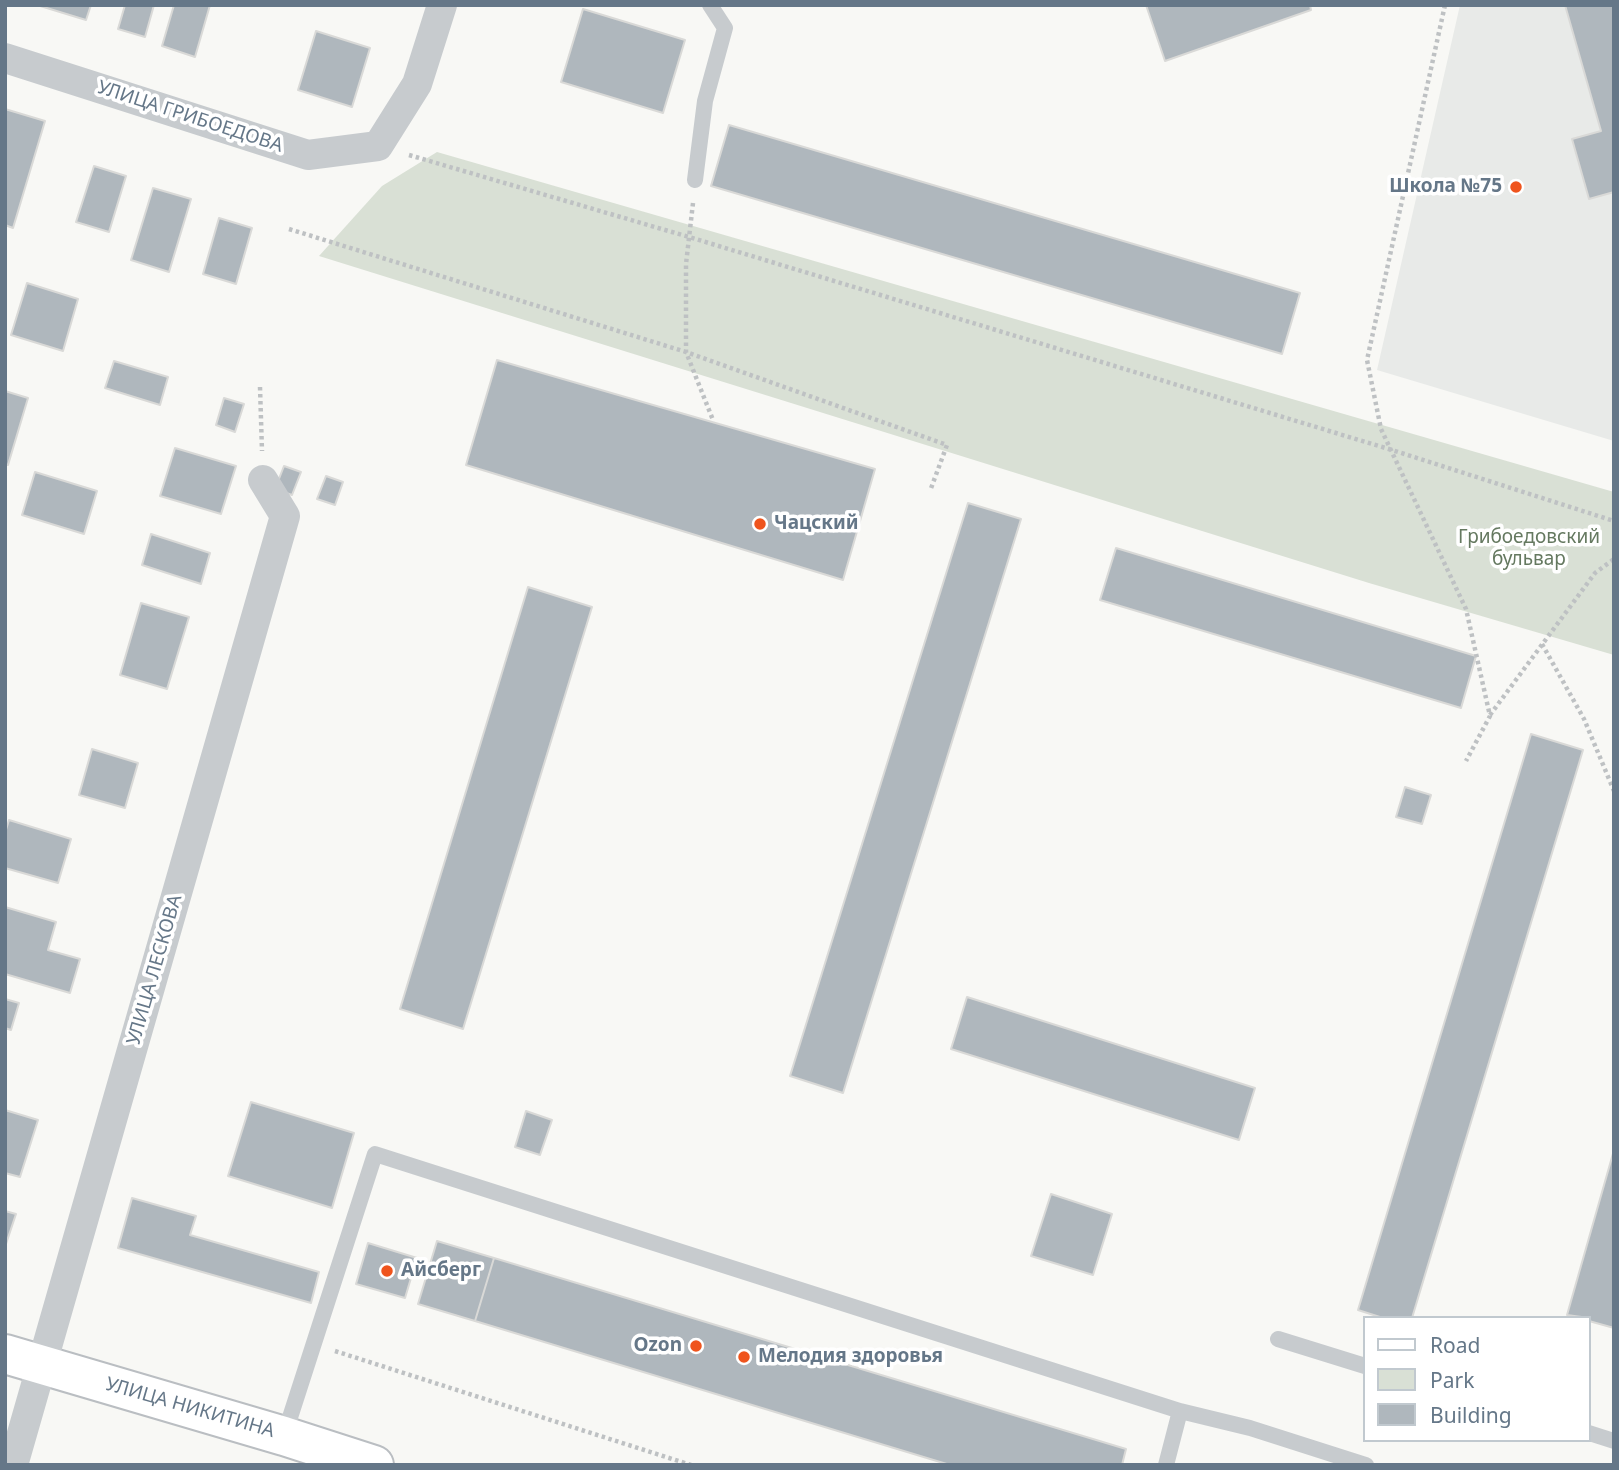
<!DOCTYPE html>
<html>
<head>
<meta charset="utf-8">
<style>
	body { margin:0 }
	#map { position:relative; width:1619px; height:1470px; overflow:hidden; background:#f8f8f5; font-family:"Noto Sans",sans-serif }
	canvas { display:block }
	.frame { position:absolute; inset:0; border:7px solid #657788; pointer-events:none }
	.legend { position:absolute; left:1363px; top:1316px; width:228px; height:126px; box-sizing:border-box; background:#fff; border:2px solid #c1c9cf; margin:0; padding:9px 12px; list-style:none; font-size:21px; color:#657788 }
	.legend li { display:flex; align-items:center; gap:14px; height:35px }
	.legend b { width:35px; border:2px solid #c1c9cf }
</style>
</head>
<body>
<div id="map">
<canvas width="1619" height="1470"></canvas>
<div class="frame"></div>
<ul class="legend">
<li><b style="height:9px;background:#fff"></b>Road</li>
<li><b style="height:19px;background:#d9e0d5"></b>Park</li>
<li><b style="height:19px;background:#afb7bd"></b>Building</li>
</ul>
</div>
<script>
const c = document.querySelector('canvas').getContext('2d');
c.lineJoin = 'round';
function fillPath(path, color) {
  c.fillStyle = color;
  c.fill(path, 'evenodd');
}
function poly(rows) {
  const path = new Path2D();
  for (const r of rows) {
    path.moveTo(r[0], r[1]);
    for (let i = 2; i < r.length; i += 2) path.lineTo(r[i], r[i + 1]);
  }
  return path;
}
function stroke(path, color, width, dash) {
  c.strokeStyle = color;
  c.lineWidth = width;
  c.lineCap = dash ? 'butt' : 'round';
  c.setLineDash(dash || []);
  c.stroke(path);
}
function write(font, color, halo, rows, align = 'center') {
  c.font = font + ' "Noto Sans",sans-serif';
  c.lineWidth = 7;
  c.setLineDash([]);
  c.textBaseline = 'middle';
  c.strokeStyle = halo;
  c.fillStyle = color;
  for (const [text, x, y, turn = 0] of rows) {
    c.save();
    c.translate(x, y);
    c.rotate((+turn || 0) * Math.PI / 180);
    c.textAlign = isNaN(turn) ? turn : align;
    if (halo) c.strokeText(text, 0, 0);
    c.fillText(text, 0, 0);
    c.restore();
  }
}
fillPath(poly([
	[1460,5,1614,5,1614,441,1377,370]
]), '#e8eae8');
fillPath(poly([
	[437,152,1614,492,1614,655,1369,583,319,256,382,186]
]), '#d9e0d5');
const building = poly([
	[37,5,91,5,86,20,37,5],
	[125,5,154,5,145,37,118,29,125,5],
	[174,5,210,5,195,57,162,46,174,5],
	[1146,5,1310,5,1311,10,1165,61,1146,5],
	[1565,5,1614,5,1614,192,1589,199,1572,139,1601,131,1565,5],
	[583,9,685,40,663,113,561,82,583,9],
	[316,31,370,48,352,107,298,90,316,31],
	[5,109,45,121,13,228,5,225,5,109],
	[729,125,1300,293,1282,354,711,186,729,125],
	[94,166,126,176,109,232,76,222,94,166],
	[153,188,191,199,169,272,131,260,153,188],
	[219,218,252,228,236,284,203,274,219,218],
	[27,283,78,299,63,351,11,335,27,283],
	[497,360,875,469,843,580,466,465,497,360],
	[114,361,168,377,160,405,105,388,114,361],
	[5,391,28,398,8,465,5,464,5,391],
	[224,398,244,404,235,432,216,425,224,398],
	[175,448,236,466,221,514,160,496,175,448],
	[284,466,301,472,292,495,275,489,284,466],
	[35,472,97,491,84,534,22,515,35,472],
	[326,476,343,482,335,505,317,499,326,476],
	[968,503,1021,519,843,1093,790,1076,968,503],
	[151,534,210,553,201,584,142,565,151,534],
	[1116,548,1476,656,1461,708,1100,600,1116,548],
	[528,587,592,607,463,1029,400,1009,528,587],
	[141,603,189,617,167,689,120,675,141,603],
	[1531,734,1583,750,1412,1318,1383,1318,1358,1310,1531,734],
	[92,749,138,763,125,808,79,795,92,749],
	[1405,787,1431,795,1422,824,1396,817,1405,787],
	[9,820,71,839,58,883,5,868,5,833,9,820],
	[5,907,56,922,48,950,80,959,70,993,5,974,5,907],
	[967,997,1255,1088,1239,1140,951,1049,967,997],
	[5,999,19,1003,11,1030,5,1028,5,999],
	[251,1102,354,1133,332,1208,228,1176,251,1102],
	[5,1110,38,1120,20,1177,5,1173,5,1110],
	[526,1111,552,1120,540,1155,515,1147,526,1111],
	[1614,1150,1614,1328,1589,1321,1589,1318,1567,1315,1614,1150],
	[1051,1194,1112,1214,1093,1275,1031,1256,1051,1194],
	[132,1198,196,1216,190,1235,319,1272,311,1303,118,1248,132,1198],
	[5,1211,16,1214,5,1247,5,1211],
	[437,1241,494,1258,475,1321,418,1304,437,1241],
	[368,1243,417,1258,405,1298,356,1284,368,1243],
	[494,1258,1126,1449,1122,1465,950,1465,475,1321,494,1258]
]);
fillPath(building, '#afb7bd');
stroke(building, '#d9d9d7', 2);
const primary = poly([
	[5,1354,284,1436,374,1465]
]);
stroke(primary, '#babec2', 42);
stroke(poly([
	[1445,5,1367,360,1381,429,1466,609,1490,716,1466,761],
	[409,155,689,237,1392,450,1614,521],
	[693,203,686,264,686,352,713,420],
	[289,229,686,352,947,445,930,491],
	[260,387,262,451],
	[1542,644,1584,719,1614,791],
	[1490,715,1595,573,1614,559],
	[335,1351,691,1465]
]), '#bec1c3', 4.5, [3.5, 3.5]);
stroke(poly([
	[695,180,705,101,725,28,710,5],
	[1278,1339,1365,1366],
	[1589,1433,1614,1441],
	[284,1436,375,1154,1180,1411,1250,1428,1366,1465],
	[1166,1465,1180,1411]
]), '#c7cbce', 16);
stroke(poly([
	[5,58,308,155,378,146,417,84,442,5],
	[13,1465,285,516,263,480]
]), '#c7cbce', 30);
stroke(primary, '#fff', 38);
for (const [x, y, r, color] of [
	[1516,187,7,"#ef541d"],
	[760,524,7,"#ef541d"],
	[387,1271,7,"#ef541d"],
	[696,1346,7,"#ef541d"],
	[744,1357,7,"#ef541d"]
]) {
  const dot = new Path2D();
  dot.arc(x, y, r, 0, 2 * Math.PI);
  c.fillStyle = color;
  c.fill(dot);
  stroke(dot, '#fff', 2.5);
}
write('19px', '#657788', '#fff', [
	["УЛИЦА ГРИБОЕДОВА",190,117,18],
	["УЛИЦА ЛЕСКОВА",155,970,-74],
	["УЛИЦА НИКИТИНА",190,1408,16]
]);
write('bold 19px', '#657788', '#fff', [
	["Школа №75",1502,187,"right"],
	["Чацский",774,524],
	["Айсберг",401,1271],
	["Ozon",682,1346,"right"],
	["Мелодия здоровья",758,1357]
], 'left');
write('19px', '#657960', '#fff', [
	["Грибоедовский",1529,538],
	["бульвар",1529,560]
]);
</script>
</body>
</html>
